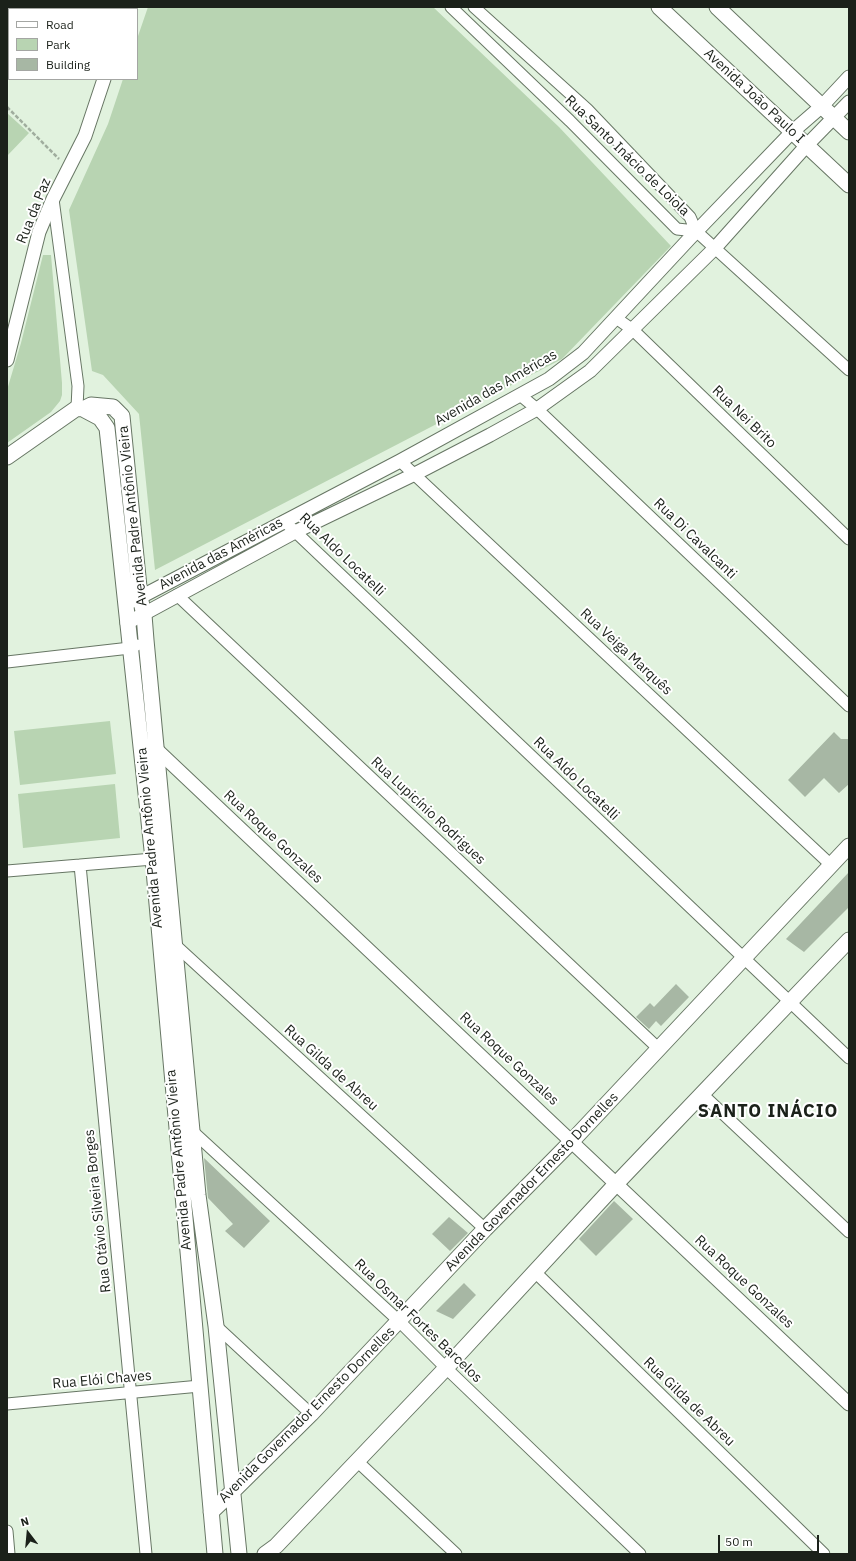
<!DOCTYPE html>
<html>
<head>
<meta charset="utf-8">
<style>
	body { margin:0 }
	#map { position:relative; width:856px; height:1561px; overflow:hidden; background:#e1f2de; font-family:"IBM Plex Sans",sans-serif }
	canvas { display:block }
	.frame { position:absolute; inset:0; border:8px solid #1b211a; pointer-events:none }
	.legend { position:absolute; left:8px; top:8px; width:130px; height:72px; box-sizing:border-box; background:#fff; border:1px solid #a4a6a3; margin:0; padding:5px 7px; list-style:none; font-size:12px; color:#1b211a }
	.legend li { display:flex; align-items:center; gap:8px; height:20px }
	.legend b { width:20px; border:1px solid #a4a6a3 }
	.north { position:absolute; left:8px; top:1513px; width:40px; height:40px; -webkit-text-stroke:3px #fff; paint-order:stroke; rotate:344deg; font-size:11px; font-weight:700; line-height:16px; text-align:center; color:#1b211a }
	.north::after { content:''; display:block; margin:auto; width:14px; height:18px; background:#1b211a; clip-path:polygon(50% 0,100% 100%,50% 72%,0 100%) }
	.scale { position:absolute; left:718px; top:1535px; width:101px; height:18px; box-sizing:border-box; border:2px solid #1b211a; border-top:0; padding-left:5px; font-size:12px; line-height:14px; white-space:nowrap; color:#1b211a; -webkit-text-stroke:3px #fff; paint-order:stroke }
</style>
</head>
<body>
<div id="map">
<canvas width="856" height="1561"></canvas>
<div class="frame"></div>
<ul class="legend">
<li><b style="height:5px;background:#fff"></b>Road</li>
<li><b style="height:11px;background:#b8d4b2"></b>Park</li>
<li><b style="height:11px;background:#a7b7a4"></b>Building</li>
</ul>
<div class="north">N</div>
<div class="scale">50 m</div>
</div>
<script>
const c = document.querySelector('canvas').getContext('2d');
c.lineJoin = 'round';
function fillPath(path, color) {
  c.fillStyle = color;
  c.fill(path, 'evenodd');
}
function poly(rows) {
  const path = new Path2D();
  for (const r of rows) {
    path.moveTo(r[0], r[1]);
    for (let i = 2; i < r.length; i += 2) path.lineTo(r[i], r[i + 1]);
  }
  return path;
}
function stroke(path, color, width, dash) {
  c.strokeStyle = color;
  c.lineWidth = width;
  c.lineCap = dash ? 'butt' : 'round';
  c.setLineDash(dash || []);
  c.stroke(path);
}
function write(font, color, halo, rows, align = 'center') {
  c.font = font + ' "IBM Plex Sans",sans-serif';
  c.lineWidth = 4;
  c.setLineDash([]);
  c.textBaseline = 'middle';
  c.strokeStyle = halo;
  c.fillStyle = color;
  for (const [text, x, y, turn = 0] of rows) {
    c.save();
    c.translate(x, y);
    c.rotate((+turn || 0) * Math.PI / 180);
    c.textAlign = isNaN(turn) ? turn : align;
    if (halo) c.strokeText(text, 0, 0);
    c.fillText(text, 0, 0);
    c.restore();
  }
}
fillPath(poly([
	[148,7,433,7,559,127,671,246,562,359,155,570,139,414,103,375,92,371,69,210,108,124,123,79,137,79,137,39],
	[7,113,29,133,7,156],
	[43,255,51,255,62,383,62,395,60,401,51,412,7,443,7,390,21,343],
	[110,721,116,774,20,785,14,731],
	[115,784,120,838,23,848,18,794]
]), '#b8d4b2');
fillPath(poly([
	[834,732,841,739,849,739,849,784,839,793,824,778,805,797,788,780],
	[849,872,849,907,804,952,786,939],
	[676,984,689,997,661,1026,656,1021,649,1029,636,1017,650,1003,654,1007],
	[204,1158,270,1221,244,1248,225,1231,233,1224,208,1198],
	[614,1201,633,1219,596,1256,579,1239],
	[449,1217,468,1233,450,1251,432,1234],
	[464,1283,476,1295,453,1319,436,1311]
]), '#a7b7a4');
const minor = poly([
	[451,7,570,121,677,229,696,231],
	[474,7,587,109,690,217,696,231,849,370],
	[19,9,21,7],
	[7,22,9,20],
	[53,199,78,386,77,408],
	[616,318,633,330,849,539],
	[520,395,537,409,849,706],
	[400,461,831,865],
	[284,521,849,1058],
	[177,595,659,1049],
	[7,662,130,648,137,645],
	[80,865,146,1554],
	[7,871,153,859,160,857],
	[173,943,485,1229],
	[702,1094,849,1232],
	[190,1129,399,1321,446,1368,640,1554],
	[534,1271,824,1554],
	[216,1326,311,1414],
	[7,1404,200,1386],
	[357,1461,456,1554],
	[7,1531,9,1554]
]);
const tertiary = poly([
	[127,9,128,7],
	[7,360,39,232,53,199,85,136,104,79],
	[133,601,400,461,549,379,583,353,690,238,792,132,822,106,849,77],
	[127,623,295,532,415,474,490,435,537,409,590,371,715,248,807,145,849,102],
	[150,749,156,749,849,1404]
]);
const secondary = poly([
	[659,7,849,185],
	[717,7,849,132],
	[83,409,91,405,113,407,122,416,140,597,144,615,146,640,198,1195,216,1326,239,1554],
	[7,457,77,408,83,409,100,418,107,428,153,859,215,1554],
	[211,1512,232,1492,311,1414,485,1229,572,1141,849,846],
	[265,1554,276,1546,446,1368,616,1184,849,940]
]);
stroke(minor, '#677664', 13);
stroke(tertiary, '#677664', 15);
stroke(secondary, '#677664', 17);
stroke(poly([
	[7,107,59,159]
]), '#a0ad9e', 2.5, [4, 2]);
stroke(minor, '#fff', 11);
stroke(tertiary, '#fff', 13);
stroke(secondary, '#fff', 15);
write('14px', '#1b211a', '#fff', [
	["Avenida João Paulo I",754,96,43],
	["Rua Santo Inácio de Loiola",627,156,44],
	["Rua da Paz",34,211,-68],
	["Avenida das Américas",496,388,-30],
	["Rua Nei Brito",744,417,44],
	["Avenida Padre Antônio Vieira",133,516,-96],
	["Rua Di Cavalcanti",695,539,44],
	["Avenida das Américas",221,554,-28],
	["Rua Aldo Locatelli",342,555,44],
	["Rua Veiga Marquês",626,652,43],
	["Rua Aldo Locatelli",576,779,44],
	["Rua Lupicínio Rodrigues",428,811,43],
	["Rua Roque Gonzales",273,837,43],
	["Avenida Padre Antônio Vieira",150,838,-95],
	["Rua Roque Gonzales",509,1059,43],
	["Rua Gilda de Abreu",331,1068,42],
	["Avenida Padre Antônio Vieira",179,1160,-95],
	["Avenida Governador Ernesto Dornelles",532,1182,-46],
	["Rua Otávio Silveira Borges",98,1211,-96],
	["Rua Roque Gonzales",744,1282,43],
	["Rua Osmar Fortes Barcelos",418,1321,44],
	["Rua Elói Chaves",102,1380,-5],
	["Rua Gilda de Abreu",689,1402,44],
	["Avenida Governador Ernesto Dornelles",307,1415,-45]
]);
c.letterSpacing = '1px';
write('bold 18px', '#1b211a', '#fff', [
	["SANTO INÁCIO",768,1112]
]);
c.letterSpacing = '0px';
</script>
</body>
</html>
